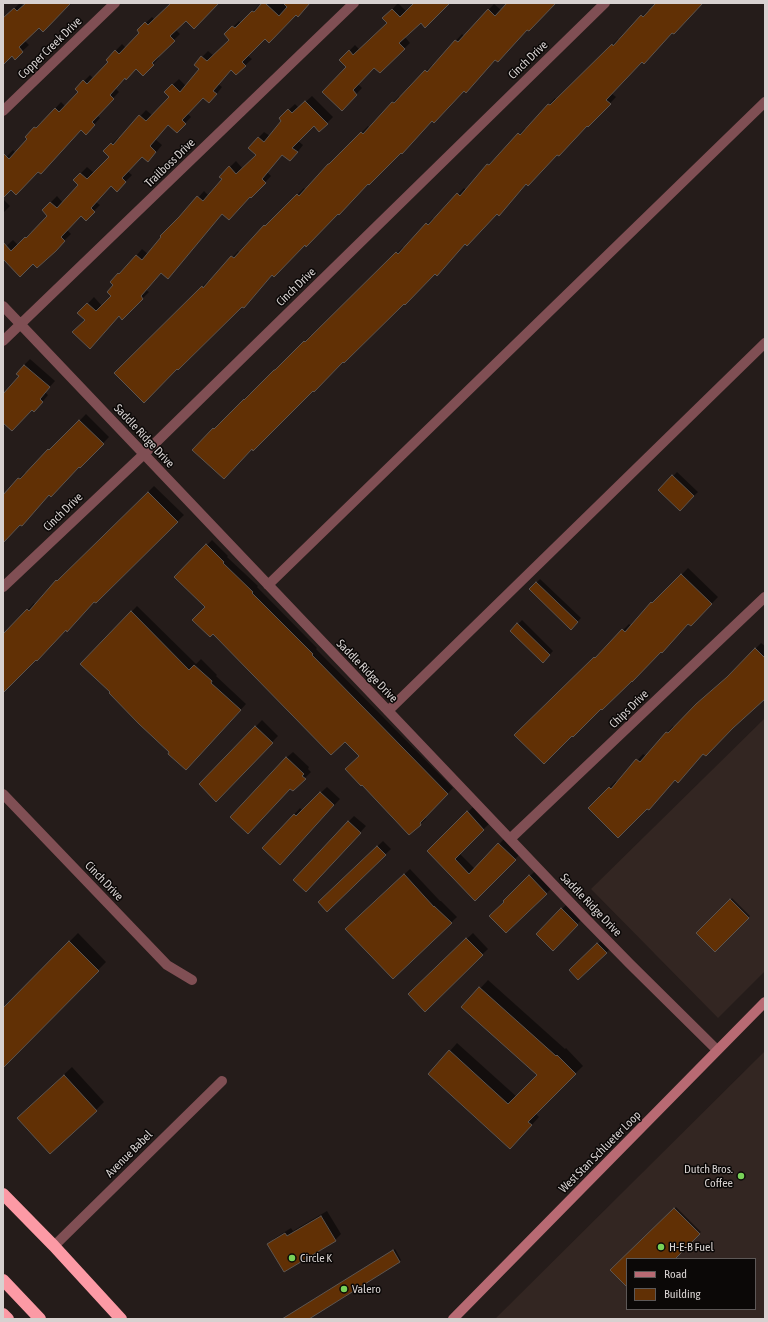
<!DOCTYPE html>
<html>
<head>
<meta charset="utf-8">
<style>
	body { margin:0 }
	#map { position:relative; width:768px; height:1322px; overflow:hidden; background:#251c1a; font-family:"Asap Condensed",sans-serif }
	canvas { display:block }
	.frame { position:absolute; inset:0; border:4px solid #d7d1d0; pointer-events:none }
	.legend { position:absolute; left:626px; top:1258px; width:130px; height:52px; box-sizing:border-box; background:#0b0807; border:1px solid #5d5857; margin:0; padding:5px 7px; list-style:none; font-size:12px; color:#d7d1d0 }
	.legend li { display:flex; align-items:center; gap:8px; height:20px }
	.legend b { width:20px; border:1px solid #5d5857 }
</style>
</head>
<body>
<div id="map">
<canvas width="768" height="1322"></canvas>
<div class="frame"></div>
<ul class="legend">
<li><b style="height:5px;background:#b86a73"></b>Road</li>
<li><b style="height:11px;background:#613005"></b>Building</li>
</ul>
</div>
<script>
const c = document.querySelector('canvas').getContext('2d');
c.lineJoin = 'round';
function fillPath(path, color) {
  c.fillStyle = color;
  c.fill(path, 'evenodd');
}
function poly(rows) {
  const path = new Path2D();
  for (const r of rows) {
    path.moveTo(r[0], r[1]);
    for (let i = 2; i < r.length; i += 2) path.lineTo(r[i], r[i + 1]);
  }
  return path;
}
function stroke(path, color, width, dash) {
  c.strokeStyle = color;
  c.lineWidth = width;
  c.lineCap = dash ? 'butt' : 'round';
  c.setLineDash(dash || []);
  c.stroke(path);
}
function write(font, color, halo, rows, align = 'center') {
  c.font = font + ' "Asap Condensed",sans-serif';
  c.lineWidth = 3;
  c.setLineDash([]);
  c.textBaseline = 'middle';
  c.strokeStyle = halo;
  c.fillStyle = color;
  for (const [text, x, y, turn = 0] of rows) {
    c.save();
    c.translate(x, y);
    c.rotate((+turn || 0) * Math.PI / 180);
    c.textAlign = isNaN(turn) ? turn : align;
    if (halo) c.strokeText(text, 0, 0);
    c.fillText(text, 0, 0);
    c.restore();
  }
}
fillPath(poly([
	[765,718,765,971,718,1018,591,889],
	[765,1051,765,1319,495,1319],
	[627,1259,755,1259,755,1309,627,1309]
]), '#332622');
fillPath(poly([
	[20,3,24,6,27,3,72,3,43,31,39,26,25,41,29,45,15,58,12,55,3,63,3,23,6,16],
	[169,3,218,3,186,19,175,29,180,34,158,56,159,58,143,75,136,68,125,77,115,88,119,92,97,115,100,118,92,127,81,129,41,173,38,170,11,189,3,197,3,160,13,150,16,153,29,139,35,128,41,122,42,123,61,102,66,107,79,92,76,89,90,75,94,79,109,62,107,60,122,44,126,48,141,33,138,30,152,17,155,20,170,4],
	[263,3,310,3,265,38,247,55,252,59,236,74,231,69,218,84,222,87,215,96,203,97,187,113,191,117,177,132,169,124,155,139,162,145,154,155,142,156,127,171,132,175,117,190,111,185,96,202,100,205,92,213,81,215,67,230,71,234,37,267,33,263,3,258,3,249,13,240,18,245,31,232,32,233,49,216,43,210,57,196,63,203,79,185,74,180,87,167,94,173,110,157,104,151,118,138,119,139,146,110,153,116,171,97,165,92,179,79,186,86,200,69,195,65,202,57,208,51,214,56,231,40,226,34,239,21,241,23,259,5,260,6],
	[398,3,407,12,415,3,448,3,421,21,405,37,410,43,380,72,375,66,358,84,362,88,342,109,347,67,340,60,355,45,360,50,388,23,384,18],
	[508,3,555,3,273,274,250,301,115,373,208,281,210,282,238,251,240,253,304,188,306,190,368,126,370,128,399,96,401,98,432,65,433,66,462,34,464,36,494,4,501,10],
	[658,3,702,3,611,93,616,97,594,120,587,125,557,153,435,273,252,448,194,450,220,422,221,423,250,393,251,394,282,365,311,335,312,336,403,247,405,249,427,224,433,218,434,219,464,188,466,190,488,165,494,159,495,160,525,128,527,129,555,98,557,100,618,39,620,40,648,10,650,11],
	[312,96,333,117,319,131,314,125,298,141,303,145,296,154,283,154,267,172,271,176,251,197,250,196,223,213,161,272,146,290,149,292,122,319,119,315,86,320,79,313,94,297,102,306,112,296,115,285,125,268,136,256,142,249,148,254,204,191,209,196,223,179,220,177,236,161,243,169,257,155,258,138,264,132,270,136,283,121,280,118,295,104,299,108],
	[3,199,10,206,3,213],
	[30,359,55,381,45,392,48,395,40,405,6,424,3,427,3,394,20,376,24,365],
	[86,414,109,437,80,467,79,465,49,494,3,542,3,496,25,472,26,474,55,444,56,445],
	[677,472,698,492,680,509,660,490],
	[154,486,184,515,96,602,95,601,36,658,3,689,3,634,5,632,6,633,34,603,35,605,63,575,64,576],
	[212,540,228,556,227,557,258,586,257,587,317,648,316,649,453,788,425,817,426,819,409,834,360,756,176,577],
	[688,568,718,597,691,625,689,623,661,650,515,735,601,652,602,652,629,624,631,626,652,603,658,597,659,598],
	[540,579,581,618,571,628,530,589],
	[137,606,196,664,201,659,217,675,216,676,246,704,192,763,171,752,82,664],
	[522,620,553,651,543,662,511,631],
	[761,643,765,646,765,698,675,779,589,808,616,781,617,783,643,754,646,756,673,726,674,728,733,672],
	[262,720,278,736,216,800,200,784],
	[293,752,309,767,308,769,311,772,293,790,291,787,286,758],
	[327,787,340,799,284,859,264,848,300,808,302,810],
	[473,807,489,824,459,853,475,869,504,839,520,854,475,900,428,851],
	[354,816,366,826,312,885,348,822],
	[383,841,391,849,327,910,325,896],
	[410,869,440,901,441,901,457,917,393,977,352,923],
	[535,871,552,888,506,932,505,901],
	[732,898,750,916,715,951,697,933],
	[568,903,583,918,553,949,537,934],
	[78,933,106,962,3,1066,3,1009],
	[473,933,488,949,425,1010,409,994],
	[602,940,610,949,578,979,570,970],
	[488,980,565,1049,566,1048,583,1066,535,1113,539,1117,518,1140,450,1051,457,1043,517,1097,538,1075,463,1007],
	[72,1067,104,1102,96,1110,26,1110],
	[676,1207,701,1232,673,1259,627,1259,627,1286,612,1270],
	[327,1211,341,1234,335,1240,269,1244,275,1238,291,1228,293,1231],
	[395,1249,401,1260,400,1261,307,1319,290,1319,290,1315]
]), '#0007');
const building = poly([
	[26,3,71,3,43,32,39,28,19,47,23,52,15,60,12,56,3,65,3,18,14,8,17,11,26,3],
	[171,3,219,3,194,29,186,21,170,36,175,41,152,63,154,65,143,76,136,69,126,80,125,78,110,95,114,99,92,122,95,125,86,135,81,130,41,174,38,172,16,195,11,190,3,198,3,153,9,159,27,139,25,137,34,127,36,128,55,108,59,112,78,92,75,89,83,80,87,84,108,62,106,60,115,50,119,54,139,33,137,30,145,22,148,25,171,3],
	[262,3,265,3,279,16,287,7,283,3,310,3,298,17,296,15,269,43,265,39,242,62,246,66,236,75,231,70,213,91,217,94,209,103,203,98,182,120,186,124,177,133,168,125,150,146,156,152,148,162,142,157,122,178,126,182,117,192,111,186,91,208,95,212,86,221,81,216,61,237,65,241,56,251,37,268,33,264,20,277,3,259,3,242,11,251,25,237,26,238,47,216,42,210,50,202,57,208,78,185,73,180,80,173,87,179,109,157,103,151,111,143,113,145,139,115,146,121,169,97,164,92,172,84,180,92,199,69,194,65,201,56,207,61,229,40,224,34,232,26,235,28,252,11,254,12,262,3],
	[414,3,450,3,425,28,421,23,399,43,405,49,380,73,374,68,353,90,357,95,342,111,322,92,346,67,339,60,349,50,353,55,387,23,382,18,392,9,400,17,414,3],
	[507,3,556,3,529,31,527,30,498,62,495,60,466,93,464,91,434,123,432,121,402,154,401,153,369,185,368,184,339,215,338,214,306,247,305,245,274,277,272,275,244,308,242,307,178,370,177,369,144,403,114,373,202,286,203,288,231,256,234,258,264,225,265,226,297,194,299,196,328,164,329,164,361,132,363,134,392,102,394,103,425,70,427,72,455,40,458,42,488,9,495,16,507,3],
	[656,3,703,3,674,34,672,33,644,64,642,62,606,100,611,104,588,127,587,126,559,156,557,155,528,186,526,184,499,216,497,214,467,246,465,244,437,276,435,274,405,305,404,304,344,363,343,362,314,392,313,391,253,451,252,449,224,479,192,450,213,428,214,429,244,399,244,400,274,370,275,370,304,341,305,342,396,252,398,254,426,223,428,225,457,193,460,196,487,164,489,165,518,133,520,135,548,104,550,105,612,44,613,46,641,15,643,17,656,3],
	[305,101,328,124,319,132,314,126,292,148,298,152,290,161,282,155,262,179,266,183,251,198,250,197,229,220,222,214,168,279,161,273,141,296,143,299,122,320,119,316,90,349,72,332,85,320,77,313,87,303,96,311,111,296,107,292,113,285,110,282,118,273,119,274,136,255,142,260,161,237,160,236,179,217,197,196,203,201,222,179,219,177,229,166,236,174,256,155,248,148,258,137,264,142,281,121,279,118,288,109,292,113,305,101],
	[24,365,50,387,40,399,43,402,34,412,32,410,12,431,3,423,3,394,19,376,16,374,24,365],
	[79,420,104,444,80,468,79,467,51,497,49,495,22,526,20,525,3,543,3,495,18,478,20,479,48,449,49,450,79,420],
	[672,475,694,496,680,511,658,490,672,475],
	[148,492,178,522,96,603,94,602,67,632,66,630,37,661,36,660,3,693,3,634,27,609,29,611,56,580,57,581,148,492],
	[206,544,224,562,223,563,253,592,252,593,313,654,312,655,448,794,420,823,421,825,409,835,362,785,361,786,345,769,359,756,345,742,331,755,213,634,210,637,192,620,205,607,174,577,206,544],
	[681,574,712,604,691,626,688,624,662,653,661,652,632,682,632,681,602,710,601,709,573,737,572,736,544,764,514,735,594,657,595,658,622,629,625,632,651,602,652,603,681,574],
	[536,582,578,622,571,630,529,589,536,582],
	[131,611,189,670,194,665,212,681,211,683,241,710,186,770,168,754,169,752,139,724,109,693,110,692,80,664,131,611],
	[517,623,550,655,543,663,510,631,517,623],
	[755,648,765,658,765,699,733,728,706,756,703,754,678,783,675,780,649,810,647,809,618,838,588,808,609,787,611,789,636,759,640,762,666,732,668,733,696,704,727,677,755,648],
	[255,726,273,743,216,802,199,784,255,726],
	[286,757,304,774,302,776,306,779,293,791,290,789,248,834,230,817,286,757],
	[320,792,334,805,280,865,262,848,294,814,296,816,320,792],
	[467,811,484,830,455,859,469,874,498,843,516,860,475,901,427,851,467,811],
	[348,821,361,833,306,892,293,880,348,821],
	[377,846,386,855,327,912,318,902,377,846],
	[404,874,434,907,434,906,452,923,393,979,345,929,404,874],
	[529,875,547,894,506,933,489,916,504,902,503,901,529,875],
	[730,899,749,918,715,952,696,933,730,899],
	[561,908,578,925,553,951,536,934,561,908],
	[466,938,483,955,425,1012,408,994,466,938],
	[69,941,99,971,3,1068,3,1008,69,941],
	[597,943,607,953,578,980,569,970,597,943],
	[479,987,556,1056,557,1055,576,1074,528,1122,532,1125,510,1149,428,1074,449,1050,508,1104,537,1075,461,1007,479,987],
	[64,1075,97,1111,50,1154,17,1118,64,1075],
	[674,1208,700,1234,675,1259,627,1259,627,1287,610,1270,674,1208],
	[321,1216,336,1241,284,1272,267,1244,285,1233,287,1236,321,1216],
	[393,1250,400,1262,309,1319,282,1319,393,1250]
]);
fillPath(building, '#613005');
stroke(building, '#5d5550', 1);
stroke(poly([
	[3,111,115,3],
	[3,306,585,918,630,964,717,1050],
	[3,341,354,3],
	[268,585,765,102],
	[3,587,144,454,605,3],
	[388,711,765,343],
	[3,794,167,965,192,980],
	[510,839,765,597],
	[54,1246,222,1081]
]), '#804f54', 10);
stroke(poly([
	[453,1319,765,1002]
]), '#b86a73', 10);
stroke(poly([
	[3,1194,54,1246,121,1319],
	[3,1280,40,1319],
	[3,1314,8,1319]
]), '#fc9aa5', 12);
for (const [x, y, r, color] of [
	[741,1176,4,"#78d158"],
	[661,1247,4,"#78d158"],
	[292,1258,4,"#78d158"],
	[344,1289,4,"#78d158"]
]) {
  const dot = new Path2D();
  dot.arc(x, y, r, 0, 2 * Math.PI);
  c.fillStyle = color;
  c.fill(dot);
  stroke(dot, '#0b0807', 1.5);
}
write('12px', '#d7d1d0', '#0b0807', [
	["Copper Creek Drive",50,48,-44],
	["Cinch Drive",528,60,-44],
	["Trailboss Drive",170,163,-44],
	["Cinch Drive",296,287,-44],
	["Saddle Ridge Drive",144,436,47],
	["Cinch Drive",63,512,-44],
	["Saddle Ridge Drive",367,671,46],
	["Chips Drive",629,709,-44],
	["Cinch Drive",104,881,46],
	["Saddle Ridge Drive",591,905,46],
	["West Stan Schlueter Loop",600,1152,-45],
	["Avenue Babel",129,1154,-45]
]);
write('12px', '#d7d1d0', '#0b0807', [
	["Dutch Bros.",733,1169,"right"],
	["Coffee",733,1183,"right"],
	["H-E-B Fuel",669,1247],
	["Circle K",300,1258],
	["Valero",352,1289]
], 'left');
</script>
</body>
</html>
